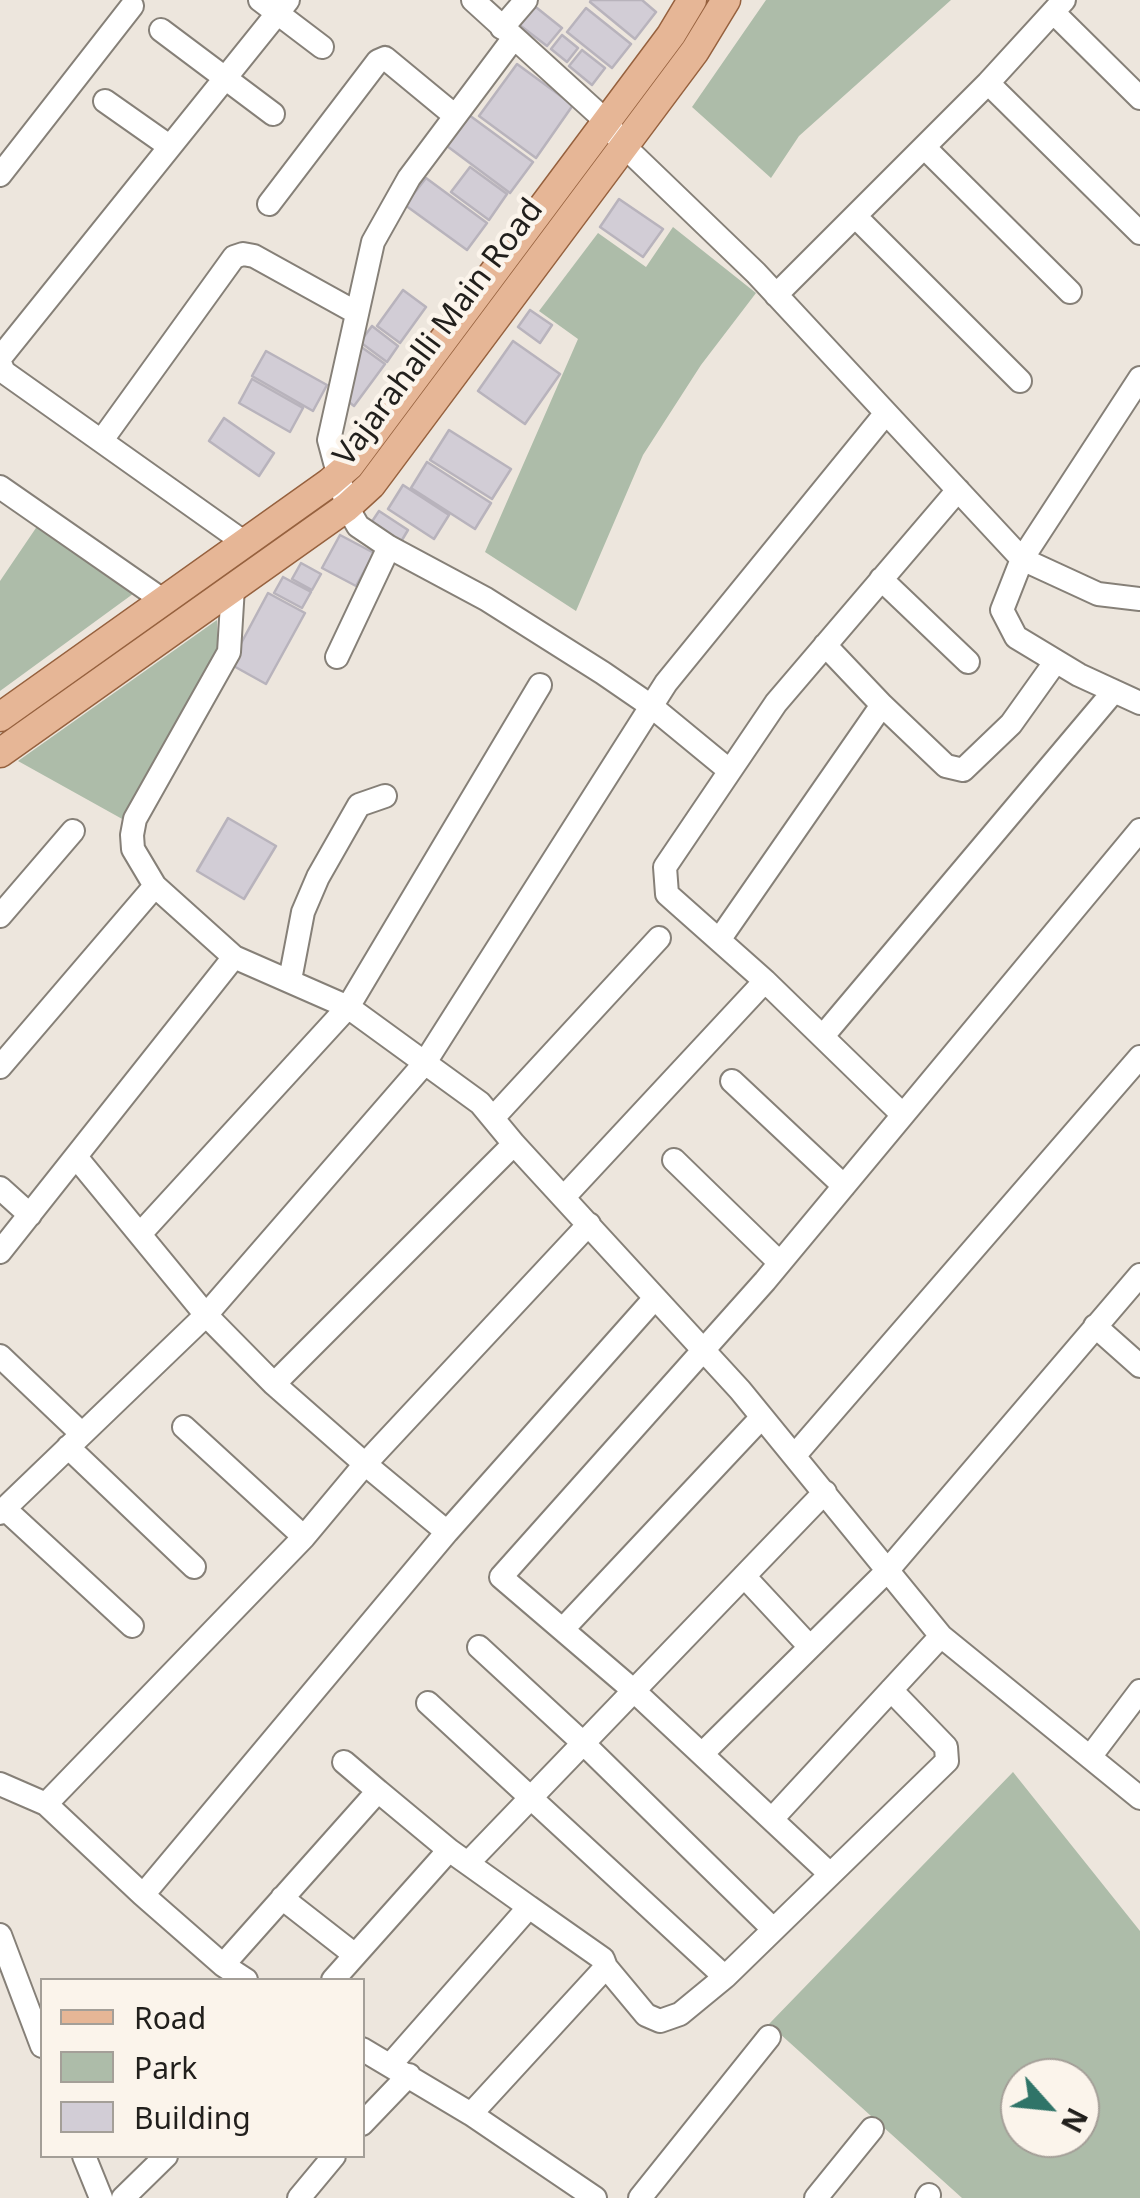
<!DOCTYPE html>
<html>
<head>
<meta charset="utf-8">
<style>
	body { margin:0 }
	#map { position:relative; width:1140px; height:2198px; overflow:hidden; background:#ede6dd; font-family:"Noto Sans",sans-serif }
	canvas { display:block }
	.legend { position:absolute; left:40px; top:1978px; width:325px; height:180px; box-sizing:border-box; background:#fbf4eb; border:2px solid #a49f98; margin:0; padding:12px 18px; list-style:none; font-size:30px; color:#211f1c }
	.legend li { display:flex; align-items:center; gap:20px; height:50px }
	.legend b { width:50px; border:2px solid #a49f98 }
	.north { position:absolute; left:1000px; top:2058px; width:100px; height:100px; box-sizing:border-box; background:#fbf4eb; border:2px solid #a49f98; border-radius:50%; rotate:117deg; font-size:28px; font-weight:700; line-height:40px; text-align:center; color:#211f1c }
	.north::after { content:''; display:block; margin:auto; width:35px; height:45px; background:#2f7468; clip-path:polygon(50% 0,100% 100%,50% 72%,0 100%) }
</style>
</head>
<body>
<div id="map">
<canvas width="1140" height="2198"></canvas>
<ul class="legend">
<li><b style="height:12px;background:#e6b696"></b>Road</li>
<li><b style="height:28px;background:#adbca9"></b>Park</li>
<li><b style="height:28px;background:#d2cdd6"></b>Building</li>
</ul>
<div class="north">N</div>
</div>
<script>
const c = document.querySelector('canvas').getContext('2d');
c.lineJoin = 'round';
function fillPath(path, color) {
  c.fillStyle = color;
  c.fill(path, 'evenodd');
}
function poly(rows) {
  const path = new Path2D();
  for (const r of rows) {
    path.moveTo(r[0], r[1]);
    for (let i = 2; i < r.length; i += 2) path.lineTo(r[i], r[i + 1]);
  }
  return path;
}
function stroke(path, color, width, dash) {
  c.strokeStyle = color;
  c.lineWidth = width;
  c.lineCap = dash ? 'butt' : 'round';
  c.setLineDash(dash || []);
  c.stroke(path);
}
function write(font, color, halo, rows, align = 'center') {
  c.font = font + ' "Noto Sans",sans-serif';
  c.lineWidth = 9;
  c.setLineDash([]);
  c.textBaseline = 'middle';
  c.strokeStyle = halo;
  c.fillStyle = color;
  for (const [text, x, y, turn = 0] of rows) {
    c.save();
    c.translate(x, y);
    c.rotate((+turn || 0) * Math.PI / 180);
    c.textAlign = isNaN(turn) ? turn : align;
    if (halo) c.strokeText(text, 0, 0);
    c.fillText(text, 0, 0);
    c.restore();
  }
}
fillPath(poly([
	[766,0,951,0,799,136,771,178,692,107],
	[673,227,756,293,701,365,643,455,576,611,485,552,578,339,539,311,598,233,646,267],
	[40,522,137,591,0,691,0,581],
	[217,620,218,658,124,820,18,761],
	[1013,1772,1140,1931,1140,2198,962,2198,769,2024],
	[1020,2078,1080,2078,1080,2138,1020,2138]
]), '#adbca9');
const building = poly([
	[591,0,642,0,656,12,635,39,590,2,591,0],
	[532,4,562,28,547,46,517,23,532,4],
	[586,8,631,44,612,68,567,32,586,8],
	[562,35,578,48,567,62,551,49,562,35],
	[582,50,605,68,592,85,569,66,582,50],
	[517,64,573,105,536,158,479,116,517,64],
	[469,115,533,162,510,193,447,146,469,115],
	[470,167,507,194,489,220,451,192,470,167],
	[426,178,487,223,467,250,405,205,426,178],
	[619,199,663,229,643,257,600,227,619,199],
	[403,290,426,307,400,343,377,326,403,290],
	[530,310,552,325,540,343,518,327,530,310],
	[372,326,398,346,387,362,360,342,372,326],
	[513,341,560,374,525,424,478,391,513,341],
	[360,346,385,364,354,406,345,399,360,346],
	[266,351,327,385,313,411,252,376,266,351],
	[252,379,303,408,290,432,239,403,252,379],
	[224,418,274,453,259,476,209,441,224,418],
	[449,430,511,469,492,499,430,460,449,430],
	[427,462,491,503,475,529,411,488,427,462],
	[403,485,449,515,434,539,388,509,403,485],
	[379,511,408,530,399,545,369,526,379,511],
	[340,535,374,553,356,586,322,568,340,535],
	[301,563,321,574,312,590,292,579,301,563],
	[283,577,311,592,302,608,274,593,283,577],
	[268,593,305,613,266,684,230,664,268,593],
	[228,818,276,846,244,899,197,871,228,818]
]);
fillPath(building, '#d2cdd6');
stroke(building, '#b8b3bc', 2.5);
const minor = poly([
	[260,0,322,47],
	[473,0,606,121,624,146,756,273,1022,559,1140,378],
	[1053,12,1140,98],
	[502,28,526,0],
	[161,30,273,114],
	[513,39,409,178,373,242,329,440,347,507,358,526,389,547,486,599,603,673,651,706,730,771],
	[988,83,1140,233],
	[105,101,169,146],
	[924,147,1070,292],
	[0,175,132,6],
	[269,204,378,61,385,58,454,115],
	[855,216,1020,381],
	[776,295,988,83,1064,0],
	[0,358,288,0],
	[0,363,4,372,245,543],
	[102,440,234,257,243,254,254,256,357,313],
	[0,487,164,601],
	[881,579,968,662],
	[233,587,229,652,135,819,132,835,133,849,155,886,234,957],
	[1140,599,1098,594,1022,559,1002,610,1016,637,1079,675,1140,703],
	[337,657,389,547],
	[882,705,946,766,963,770,1011,724,1056,661],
	[0,916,73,831],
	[719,940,882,705,825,645],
	[290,980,303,912,318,877,359,805,385,796],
	[823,1036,1114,691],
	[0,1067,155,886],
	[732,1081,844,1186],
	[903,1115,1140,830],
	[493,1118,659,938],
	[76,1157,206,1315,274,1384,365,1464,589,1224],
	[674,1160,780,1263],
	[0,1188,30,1215],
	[564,1197,765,981],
	[141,1233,348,1007,540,685],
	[0,1252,234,957,348,1007,480,1103,514,1144,740,1390,941,1636,1140,1798],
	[1095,1326,1140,1366],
	[0,1356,82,1434],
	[274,1384,514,1144],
	[184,1427,304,1537],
	[68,1447,194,1567],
	[795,1455,1140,1057],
	[5,1509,132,1626],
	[0,1513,206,1315,424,1064,666,683,886,413],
	[744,1576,810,1647],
	[564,1628,762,1417],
	[479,1647,583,1743,773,1929],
	[428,1703,725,1977],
	[702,1754,887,1571,1140,1275],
	[1090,1757,1140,1691],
	[344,1762,378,1791],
	[0,1784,46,1804,143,1895,447,1532,655,1298],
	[46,1804,304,1537,365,1464,447,1532],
	[772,1819,941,1636],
	[468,1863,825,1492],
	[829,1873,633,1690,501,1577,765,1281,903,1115,765,981,667,894,665,867,776,703,958,490],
	[143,1895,223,1965,246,1980],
	[282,1898,355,1955],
	[0,1935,42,2046],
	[223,1965,378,1791,449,1850,529,1907,391,2064],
	[606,1967,646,2015,660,2021,680,2014,725,1977,947,1761,946,1747,891,1690],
	[333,1980,449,1850],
	[362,2049,471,2114,595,2198],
	[471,2114,606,1967,603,1959,529,1907],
	[362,2124,409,2075],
	[84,2156,101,2198],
	[123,2198,166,2156],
	[299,2198,334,2156],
	[640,2198,769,2037],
	[816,2198,872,2129],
	[927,2198,929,2195]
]);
const major = poly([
	[0,717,329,483,350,465,671,35,692,0],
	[0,753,347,507,371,485,695,51,726,0]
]);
stroke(minor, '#868078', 26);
stroke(major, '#96613e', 31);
stroke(minor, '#fff', 22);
stroke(major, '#e6b696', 28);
write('32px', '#211f1c', '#fbf4eb', [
	["Vajarahalli Main Road",439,333,-53]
]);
</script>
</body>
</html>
